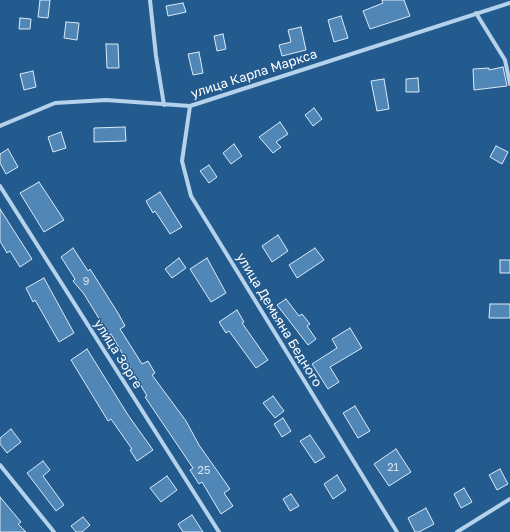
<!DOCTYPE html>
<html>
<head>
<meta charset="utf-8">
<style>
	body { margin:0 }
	canvas { display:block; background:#245b8e }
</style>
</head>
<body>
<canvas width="510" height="532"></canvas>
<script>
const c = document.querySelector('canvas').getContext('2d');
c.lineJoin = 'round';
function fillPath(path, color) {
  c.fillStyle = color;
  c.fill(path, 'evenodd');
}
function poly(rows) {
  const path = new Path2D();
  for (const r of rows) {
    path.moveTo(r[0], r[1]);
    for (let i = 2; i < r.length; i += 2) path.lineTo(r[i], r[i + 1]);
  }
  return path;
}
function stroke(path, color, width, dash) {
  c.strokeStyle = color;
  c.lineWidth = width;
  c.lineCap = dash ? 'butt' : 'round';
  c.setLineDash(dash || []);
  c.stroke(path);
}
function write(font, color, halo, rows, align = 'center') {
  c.font = font + ' "Golos Text",sans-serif';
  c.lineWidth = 3;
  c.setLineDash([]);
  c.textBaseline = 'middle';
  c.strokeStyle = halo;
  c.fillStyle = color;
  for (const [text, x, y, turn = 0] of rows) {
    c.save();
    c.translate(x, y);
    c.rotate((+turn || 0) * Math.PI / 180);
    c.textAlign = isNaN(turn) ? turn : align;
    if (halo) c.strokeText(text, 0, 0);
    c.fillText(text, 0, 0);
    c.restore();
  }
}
const building = poly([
	[40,0,50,0,48,18,38,17,40,0],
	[382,0,404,0,410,16,370,29,363,11,383,3,382,0],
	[183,3,186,12,168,16,166,6,183,3],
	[341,16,348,38,334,42,328,20,341,16],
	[20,18,31,19,30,29,19,29,20,18],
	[66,22,79,23,77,40,64,38,66,22],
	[301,27,306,50,282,56,279,45,291,42,288,30,301,27],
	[223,34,226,49,217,51,214,36,223,34],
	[106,44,118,44,119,68,107,68,106,44],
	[199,52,203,73,193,75,188,54,199,52],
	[503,67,507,86,474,90,473,69,489,68,489,70,503,67],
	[33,71,36,87,24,90,20,74,33,71],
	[418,78,419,92,406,92,406,79,418,78],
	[384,79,389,109,377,111,371,81,384,79],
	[314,108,322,119,313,126,305,115,314,108],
	[280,122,288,134,276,142,281,147,273,153,259,137,280,122],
	[125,127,126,141,94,142,94,128,125,127],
	[61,132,66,148,53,152,48,137,61,132],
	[234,144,242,156,231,164,223,153,234,144],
	[496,146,508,152,502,164,490,157,496,146],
	[8,149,18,167,6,174,0,163,0,154,8,149],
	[209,165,217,177,209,183,200,171,209,165],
	[39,182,64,220,44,232,20,193,39,182],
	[160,192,182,227,170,234,155,211,153,213,146,201,160,192],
	[0,209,32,259,20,267,10,251,7,253,0,241,0,209],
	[278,235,288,251,272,262,262,246,278,235],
	[73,248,88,271,90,269,118,313,125,326,120,329,142,364,148,361,155,373,152,375,186,421,199,445,230,489,224,493,233,506,221,514,202,482,199,484,190,470,193,468,145,397,147,396,111,334,109,335,84,294,73,281,75,279,61,257,73,248],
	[315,248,324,260,297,278,289,265,315,248],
	[179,258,186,268,172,278,165,269,179,258],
	[207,258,226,293,211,302,190,269,207,258],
	[500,260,510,260,510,273,500,273,500,260],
	[44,278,74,333,59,342,35,300,33,302,26,288,44,278],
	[286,299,299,316,302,314,310,324,307,326,316,339,308,345,277,305,286,299],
	[490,304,510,304,510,318,489,318,490,304],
	[237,310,244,322,242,323,268,360,256,368,229,331,226,333,219,322,237,310],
	[350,328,362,348,330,367,339,382,328,389,312,364,337,348,332,339,350,328],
	[87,349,128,415,153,450,137,461,130,450,132,449,111,419,108,421,71,360,87,349],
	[273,396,284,411,275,418,263,403,273,396],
	[355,406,370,431,358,438,343,413,355,406],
	[283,418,291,431,282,437,274,424,283,418],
	[11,429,21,442,7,453,0,444,0,438,11,429],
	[310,435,325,457,315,463,300,441,310,435],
	[396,449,411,472,389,486,374,464,396,449],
	[43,461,50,470,43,476,64,505,56,511,27,473,43,461],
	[500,469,508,484,497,490,489,475,500,469],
	[337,475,346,490,333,499,324,484,337,475],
	[167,476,177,490,161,502,150,488,167,476],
	[464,488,472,502,461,508,454,494,464,488],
	[291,494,299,506,290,511,283,499,291,494],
	[0,497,21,522,18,524,26,532,0,532,0,497],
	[426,508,434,524,419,532,415,532,408,518,426,508],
	[192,515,203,532,183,532,178,524,192,515],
	[83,517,90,525,82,532,76,532,71,526,83,517]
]);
fillPath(building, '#5187b7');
stroke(building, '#d9eaf8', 1);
stroke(poly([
	[150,0,156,56,164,105],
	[476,13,505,60,510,84],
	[190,106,182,161,191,196,397,532],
	[0,126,55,103,106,100,190,106,510,3],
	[0,186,219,532],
	[0,465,54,532],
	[457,532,510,499]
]), '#b4d2eb', 4);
write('11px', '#d4e1ed', null, [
	["9",86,282],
	["21",393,468],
	["25",204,471]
]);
write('13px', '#fff', '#245b8e', [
	["улица Карла Маркса",254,74,-18],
	["улица Демьяна Бедного",279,320,59],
	["улица Зорге",118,354,58]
]);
</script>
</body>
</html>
